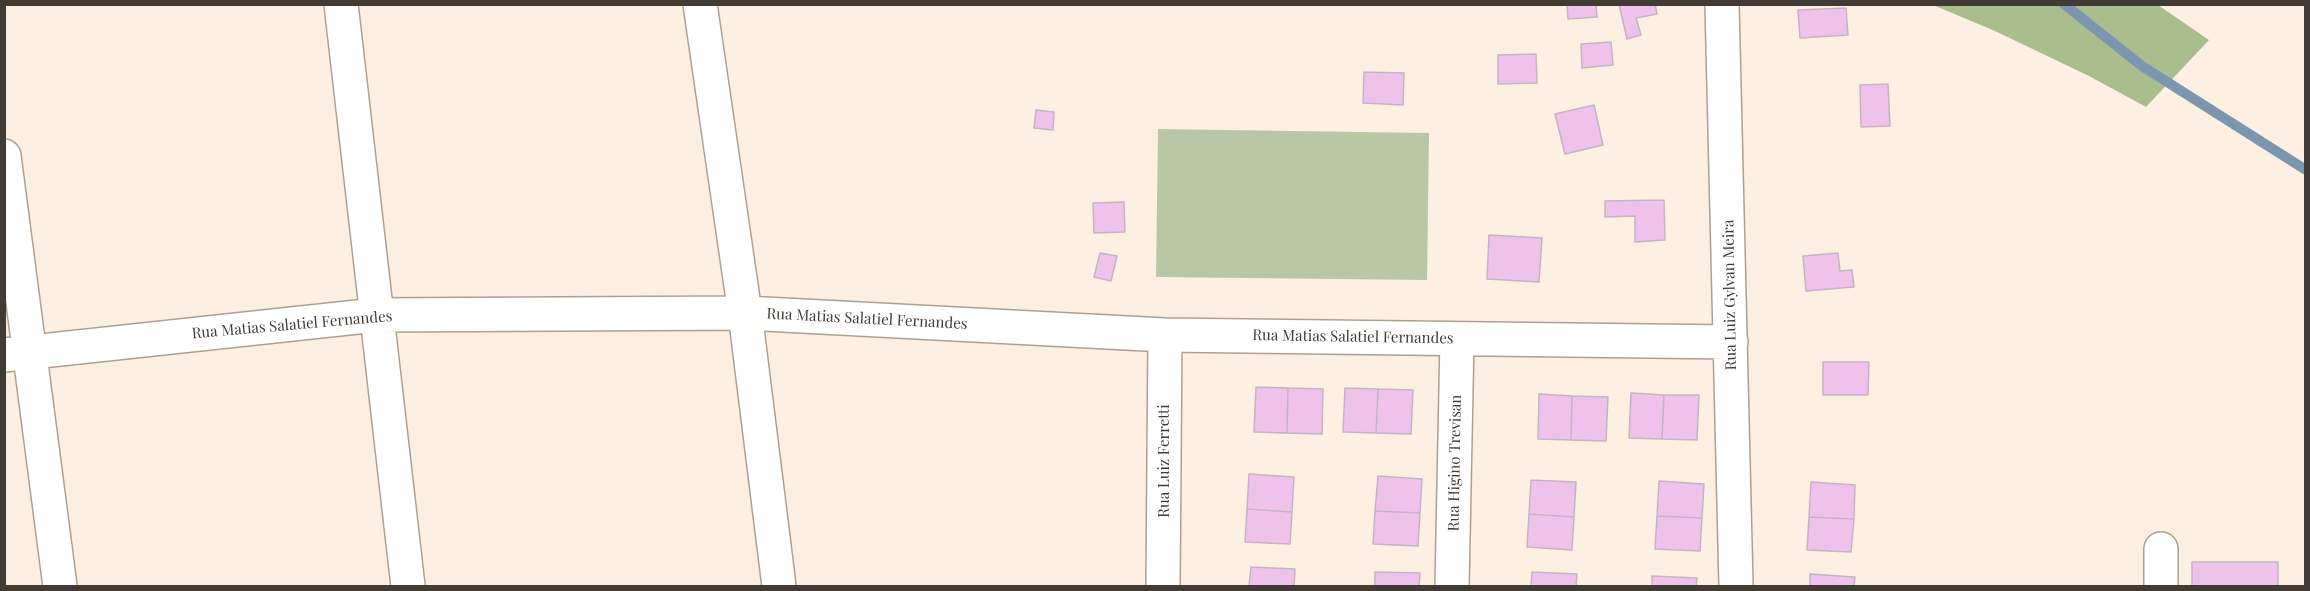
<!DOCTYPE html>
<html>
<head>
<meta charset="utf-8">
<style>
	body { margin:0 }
	#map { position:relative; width:2310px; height:591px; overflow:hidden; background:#fdf0e3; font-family:"Playfair Display",serif }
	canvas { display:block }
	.frame { position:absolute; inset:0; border:6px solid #413b35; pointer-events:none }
</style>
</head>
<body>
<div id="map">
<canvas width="2310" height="591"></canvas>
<div class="frame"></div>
</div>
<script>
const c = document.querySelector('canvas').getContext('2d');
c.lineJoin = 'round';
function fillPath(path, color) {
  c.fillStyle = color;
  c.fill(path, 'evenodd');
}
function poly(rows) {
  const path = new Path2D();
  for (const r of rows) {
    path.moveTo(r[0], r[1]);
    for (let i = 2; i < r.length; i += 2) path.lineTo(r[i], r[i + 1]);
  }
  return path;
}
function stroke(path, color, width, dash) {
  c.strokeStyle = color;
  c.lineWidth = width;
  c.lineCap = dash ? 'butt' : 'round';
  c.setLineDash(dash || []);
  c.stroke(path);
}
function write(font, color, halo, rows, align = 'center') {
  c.font = font + ' "Playfair Display",serif';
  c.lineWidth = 5;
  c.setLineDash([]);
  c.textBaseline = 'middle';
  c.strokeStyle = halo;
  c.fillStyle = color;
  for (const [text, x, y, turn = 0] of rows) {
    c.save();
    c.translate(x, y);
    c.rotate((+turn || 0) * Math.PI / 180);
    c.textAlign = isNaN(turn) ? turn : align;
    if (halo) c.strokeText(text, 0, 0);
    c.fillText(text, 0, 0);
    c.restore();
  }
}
fillPath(poly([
	[1158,129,1429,133,1427,280,1156,277]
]), '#b9c7a6');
fillPath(poly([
	[1933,5,2158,5,2209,40,2146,107,2089,76,1995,31]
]), '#a9be8c');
stroke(poly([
	[2064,4,2142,66,2306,170]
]), '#7c96b0', 10);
const building = poly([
	[1567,4,1596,4,1597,17,1568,19,1567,4],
	[1619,4,1655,4,1657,14,1636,18,1641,35,1627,39,1619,4],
	[1846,8,1848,35,1800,38,1798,10,1846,8],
	[1611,42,1613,65,1582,68,1581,44,1611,42],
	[1536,54,1537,83,1498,84,1498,55,1536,54],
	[1364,72,1404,73,1403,105,1363,103,1364,72],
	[1888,84,1890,126,1861,127,1860,85,1888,84],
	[1594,105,1603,145,1565,154,1555,114,1594,105],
	[1036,110,1054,112,1053,130,1034,128,1036,110],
	[1664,200,1665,240,1635,242,1635,216,1605,217,1605,201,1664,200],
	[1124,202,1125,232,1094,233,1093,203,1124,202],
	[1489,235,1542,238,1539,282,1487,279,1489,235],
	[1100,253,1117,256,1111,281,1094,277,1100,253],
	[1838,253,1840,271,1852,270,1854,287,1806,291,1803,256,1838,253],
	[1823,362,1869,362,1868,395,1823,395,1823,362],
	[1256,387,1288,388,1287,433,1254,432,1256,387],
	[1288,388,1323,389,1322,434,1287,433,1288,388],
	[1345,388,1378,389,1376,433,1343,432,1345,388],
	[1378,389,1413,390,1411,434,1376,433,1378,389],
	[1631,393,1664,395,1662,439,1629,438,1631,393],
	[1539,394,1572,396,1571,440,1538,439,1539,394],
	[1664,395,1699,395,1697,440,1662,439,1664,395],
	[1572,396,1608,397,1606,441,1571,440,1572,396],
	[1249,474,1294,477,1292,512,1247,509,1249,474],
	[1378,476,1422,479,1420,513,1375,511,1378,476],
	[1531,480,1576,482,1574,517,1529,514,1531,480],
	[1659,481,1704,484,1702,518,1657,516,1659,481],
	[1811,482,1855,485,1854,519,1809,517,1811,482],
	[1247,509,1292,512,1290,544,1245,542,1247,509],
	[1375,511,1420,513,1418,546,1373,544,1375,511],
	[1529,514,1574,517,1572,550,1527,547,1529,514],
	[1657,516,1702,518,1700,551,1655,549,1657,516],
	[1809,517,1854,519,1851,552,1807,550,1809,517],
	[2192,562,2278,562,2278,586,2192,586,2192,562],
	[1251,567,1295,569,1294,586,1249,586,1251,567],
	[1375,572,1420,573,1419,586,1375,586,1375,572],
	[1532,572,1577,574,1576,586,1531,586,1532,572],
	[1810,574,1855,577,1854,586,1810,586,1810,574],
	[1652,576,1697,578,1696,586,1652,586,1652,576]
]);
fillPath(building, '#eec2ea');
stroke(building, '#c4b4c3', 1.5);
const minor = poly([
	[341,4,408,586],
	[700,4,745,313,779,586],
	[1722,4,1736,586],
	[4,156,60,586],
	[4,355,376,315,745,313,1165,335,1731,342],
	[1163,586,1165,335],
	[1452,586,1457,339],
	[2161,586,2161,549]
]);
stroke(minor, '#aea091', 36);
stroke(minor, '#fff', 33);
write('15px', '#413b35', '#fff', [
	["Rua Luiz Gylvan Meira",1730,295,-91],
	["Rua Matias Salatiel Fernandes",867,319,3],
	["Rua Matias Salatiel Fernandes",292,325,-5],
	["Rua Matias Salatiel Fernandes",1353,337,1],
	["Rua Luiz Ferretti",1164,461,-90],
	["Rua Higino Trevisan",1455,463,-89]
]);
</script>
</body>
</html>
